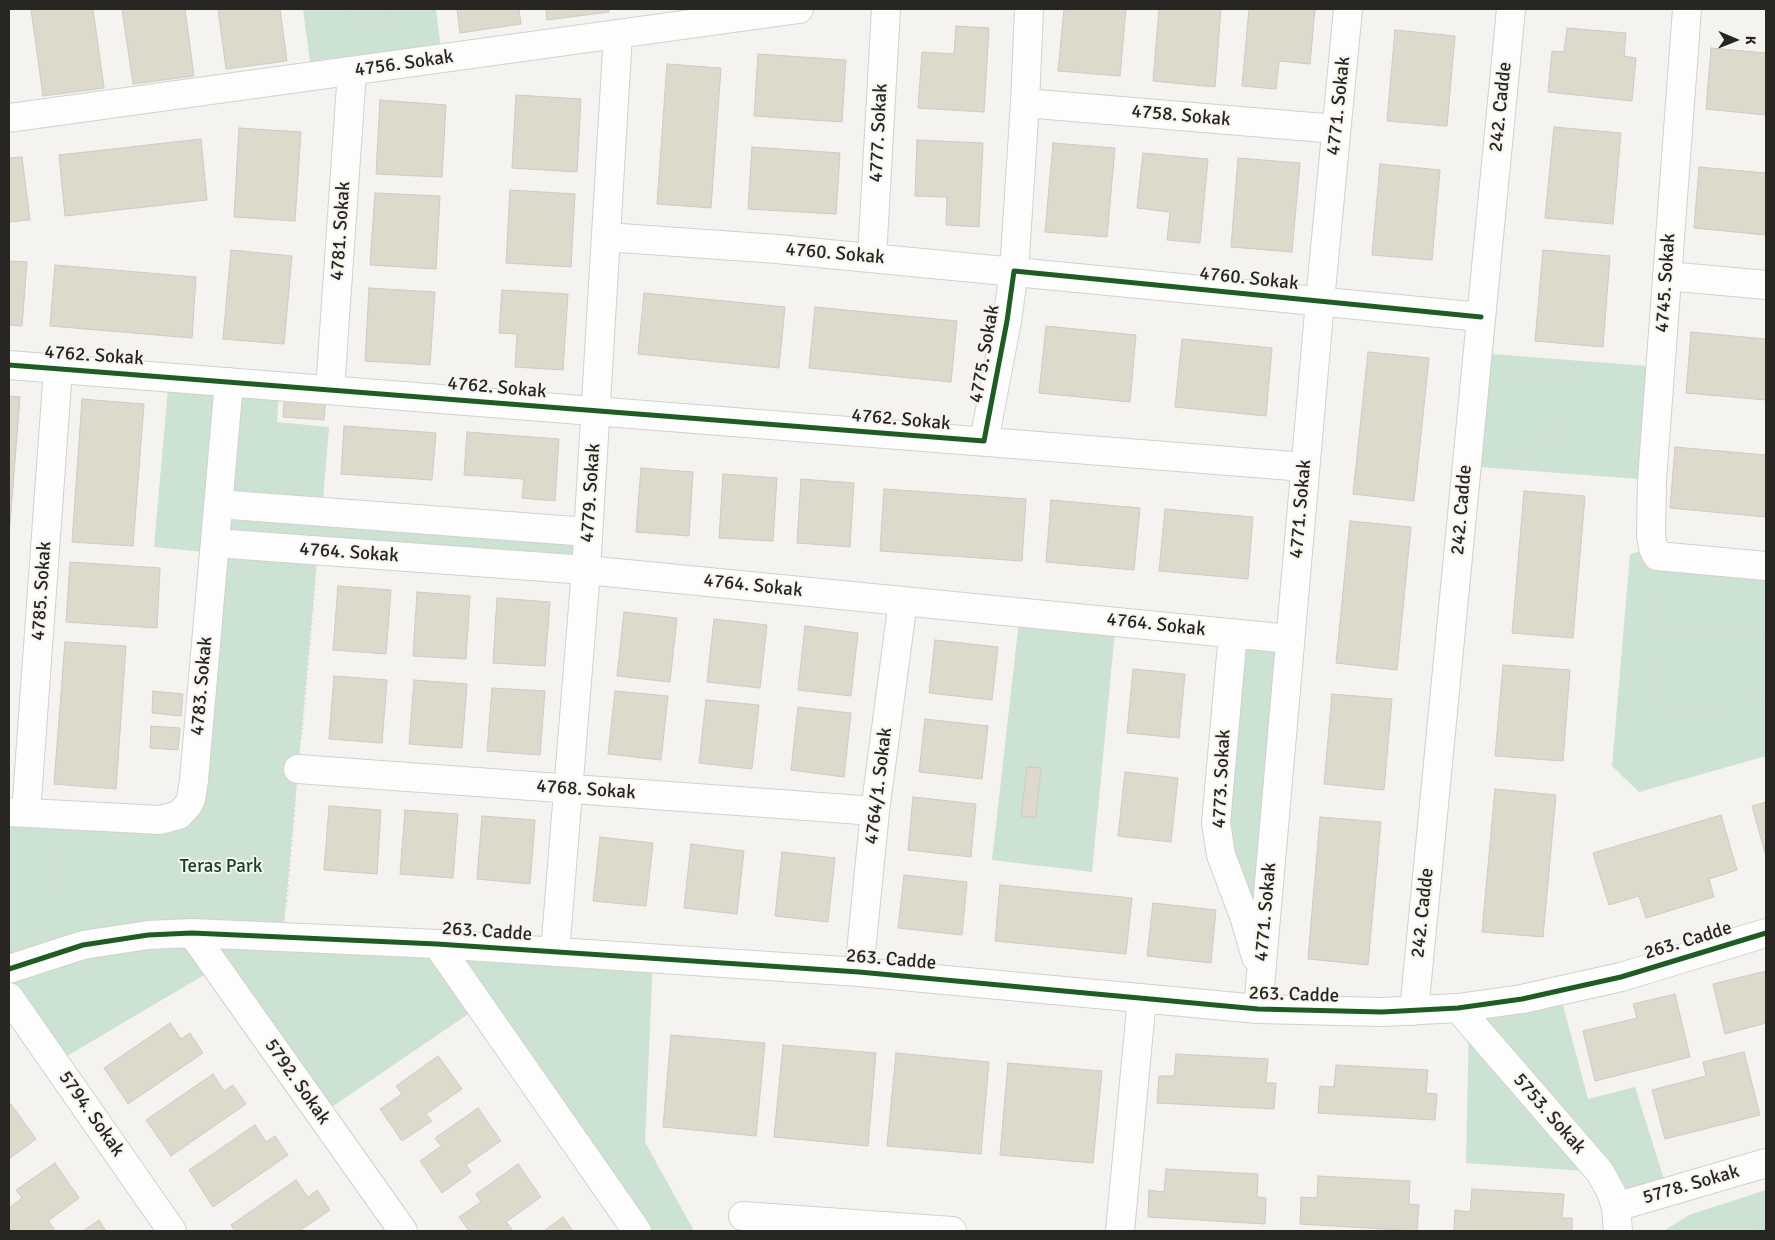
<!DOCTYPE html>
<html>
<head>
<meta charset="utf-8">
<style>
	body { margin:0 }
	#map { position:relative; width:1775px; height:1240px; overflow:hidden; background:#f4f3ef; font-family:Signika,sans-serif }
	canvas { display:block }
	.frame { position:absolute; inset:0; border:10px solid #272623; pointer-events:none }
	.north { position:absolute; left:1710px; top:15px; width:50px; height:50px; -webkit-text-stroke:4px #f6f4ed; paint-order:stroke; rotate:91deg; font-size:14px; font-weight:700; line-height:20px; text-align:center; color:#272623 }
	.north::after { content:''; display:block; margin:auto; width:18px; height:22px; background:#272623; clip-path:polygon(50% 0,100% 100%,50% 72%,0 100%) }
</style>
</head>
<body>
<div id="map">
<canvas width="1775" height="1240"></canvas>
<div class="frame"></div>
<div class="north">K</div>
</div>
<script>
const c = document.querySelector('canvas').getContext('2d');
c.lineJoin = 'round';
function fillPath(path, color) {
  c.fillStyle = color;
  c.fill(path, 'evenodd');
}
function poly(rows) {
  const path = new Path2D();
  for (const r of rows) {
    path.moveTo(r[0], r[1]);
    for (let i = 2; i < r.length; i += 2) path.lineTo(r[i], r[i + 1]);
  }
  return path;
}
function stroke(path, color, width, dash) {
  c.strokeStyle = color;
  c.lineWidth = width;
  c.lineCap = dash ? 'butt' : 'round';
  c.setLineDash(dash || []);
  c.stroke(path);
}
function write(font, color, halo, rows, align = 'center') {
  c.font = font + ' Signika,sans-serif';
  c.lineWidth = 4;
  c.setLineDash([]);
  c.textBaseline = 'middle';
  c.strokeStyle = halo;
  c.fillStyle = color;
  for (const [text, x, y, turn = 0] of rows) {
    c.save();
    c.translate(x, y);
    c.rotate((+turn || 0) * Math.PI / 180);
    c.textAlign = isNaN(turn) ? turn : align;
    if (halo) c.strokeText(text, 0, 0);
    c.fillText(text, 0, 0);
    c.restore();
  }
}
fillPath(poly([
	[303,9,436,9,442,59,312,77],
	[1478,353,1660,367,1652,480,1466,466],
	[169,377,279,386,277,422,329,427,322,512,218,504,215,543,318,551,283,936,653,958,645,1142,694,1231,637,1231,480,1006,320,1115,216,968,55,1063,9,1015,9,812,179,815,214,553,154,547],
	[224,510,583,536,581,564,221,540],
	[1653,548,1766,566,1766,756,1639,792,1612,766,1630,554],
	[1020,612,1116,621,1092,872,992,860],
	[1240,641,1281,644,1260,931,1228,855],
	[1559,990,1588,1099,1635,1087,1668,1192,1616,1207,1600,1172,1466,1163,1469,1023],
	[1766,1190,1766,1231,1664,1231,1689,1215]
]), '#cce2d2');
const building = poly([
	[31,9,93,9,104,88,43,96,31,9],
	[122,9,185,9,194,76,133,84,122,9],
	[218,9,280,9,287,61,226,69,218,9],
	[457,9,519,9,521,24,460,33,457,9],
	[546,9,608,9,609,12,547,20,546,9],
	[1064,9,1126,9,1120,76,1058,71,1064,9],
	[1159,9,1221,9,1215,87,1153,81,1159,9],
	[1249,9,1315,9,1310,64,1279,61,1276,89,1242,86,1249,9],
	[956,26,989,28,984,112,918,108,922,52,954,54,956,26],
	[1567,28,1626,33,1624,56,1636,58,1632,101,1548,92,1552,51,1564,52,1567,28],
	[1395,30,1455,36,1447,126,1387,121,1395,30],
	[1711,48,1766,53,1766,115,1706,109,1711,48],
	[758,54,846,60,842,122,754,116,758,54],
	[667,64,721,68,711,208,657,204,667,64],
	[516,95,581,99,577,172,512,168,516,95],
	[380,100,446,105,442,177,376,174,380,100],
	[1554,127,1621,133,1613,224,1545,218,1554,127],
	[239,128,301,132,295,221,234,217,239,128],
	[201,139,207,200,65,216,59,155,201,139],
	[917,140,983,143,979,227,946,225,947,197,915,196,917,140],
	[1053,143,1115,148,1107,237,1045,232,1053,143],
	[752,147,840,153,836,214,748,209,752,147],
	[1143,153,1208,159,1200,243,1167,240,1170,212,1137,208,1143,153],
	[22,157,30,220,9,222,9,158,22,157],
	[1238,158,1300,163,1292,252,1231,247,1238,158],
	[1380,164,1440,170,1432,260,1372,255,1380,164],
	[1699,167,1766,173,1766,235,1694,228,1699,167],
	[510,190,575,194,571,267,506,263,510,190],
	[375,193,440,196,436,269,370,265,375,193],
	[231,250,292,256,284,344,223,339,231,250],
	[1543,250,1610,256,1603,347,1535,341,1543,250],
	[9,261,27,262,22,326,9,325,9,261],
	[55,265,196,277,192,338,50,326,55,265],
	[369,288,435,292,430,365,365,361,369,288],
	[502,290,568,294,563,370,515,367,517,334,499,333,502,290],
	[644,293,785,307,779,368,638,354,644,293],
	[815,307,957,321,951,382,809,368,815,307],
	[1046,326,1136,335,1130,402,1039,393,1046,326],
	[1691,332,1766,339,1766,400,1686,393,1691,332],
	[1182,339,1272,348,1266,416,1175,407,1182,339],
	[1368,352,1429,358,1414,501,1353,494,1368,352],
	[285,393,326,396,324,420,283,417,285,393],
	[9,396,20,397,9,537,9,396],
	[82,399,144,404,133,546,72,542,82,399],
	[344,426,436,433,432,480,341,474,344,426],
	[467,432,559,439,555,501,522,498,524,479,464,475,467,432],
	[1675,447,1766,455,1766,517,1670,508,1675,447],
	[641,468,693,472,689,536,636,532,641,468],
	[723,474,777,478,773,541,719,538,723,474],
	[801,479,854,483,850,547,797,543,801,479],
	[884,489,1026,499,1022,561,880,551,884,489],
	[1524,491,1585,496,1573,638,1512,633,1524,491],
	[1051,500,1140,508,1134,570,1046,562,1051,500],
	[1165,509,1253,517,1248,579,1159,571,1165,509],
	[1350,521,1411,527,1397,670,1336,663,1350,521],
	[70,562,160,568,157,628,66,622,70,562],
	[338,586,391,590,386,654,333,650,338,586],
	[417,592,470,596,466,659,413,656,417,592],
	[497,598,550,602,545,666,493,663,497,598],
	[624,612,677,618,670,682,617,676,624,612],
	[714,619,767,625,760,688,707,682,714,619],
	[805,626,858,633,851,696,798,690,805,626],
	[935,640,998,647,992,700,929,693,935,640],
	[65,642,126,646,116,789,54,784,65,642],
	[1503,665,1570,670,1563,761,1495,756,1503,665],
	[1133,669,1185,674,1179,738,1127,733,1133,669],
	[334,676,387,680,382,743,329,739,334,676],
	[414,680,467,684,462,748,409,744,414,680],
	[492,688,545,691,540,755,487,751,492,688],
	[153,691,183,694,181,716,152,713,153,691],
	[615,691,668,696,661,760,608,754,615,691],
	[1332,694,1392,699,1384,790,1324,784,1332,694],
	[706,700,759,705,752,769,699,763,706,700],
	[798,707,851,713,844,777,791,770,798,707],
	[925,719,988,726,982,779,919,772,925,719],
	[151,726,180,728,178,750,150,748,151,726],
	[1027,767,1041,768,1036,818,1021,816,1027,767],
	[1125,772,1178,778,1171,842,1118,836,1125,772],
	[1495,789,1556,795,1543,937,1482,932,1495,789],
	[913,797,976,804,971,857,908,850,913,797],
	[1766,802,1766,856,1752,806,1766,802],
	[329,806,381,810,377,874,324,870,329,806],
	[405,810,458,814,453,878,400,874,405,810],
	[1721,815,1737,870,1709,879,1714,897,1646,918,1639,896,1609,905,1593,853,1721,815],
	[482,816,535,820,530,884,477,879,482,816],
	[1320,817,1381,822,1368,965,1308,959,1320,817],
	[600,837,653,843,646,906,593,901,600,837],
	[691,844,744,851,737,914,684,908,691,844],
	[782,852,835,858,828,922,775,916,782,852],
	[904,875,967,882,962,935,898,928,904,875],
	[1000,885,1132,898,1126,954,995,941,1000,885],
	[1153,903,1216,910,1211,963,1147,956,1153,903],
	[1766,971,1766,1023,1725,1034,1713,984,1766,971],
	[1675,994,1690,1057,1595,1081,1583,1031,1637,1018,1633,1004,1675,994],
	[170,1023,181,1039,190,1033,203,1053,128,1104,104,1068,170,1023],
	[671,1035,765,1043,756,1136,663,1127,671,1035],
	[783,1045,876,1053,868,1146,774,1137,783,1045],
	[1744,1052,1760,1115,1665,1139,1652,1090,1706,1076,1703,1062,1744,1052],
	[896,1053,989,1062,981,1154,887,1146,896,1053],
	[1176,1054,1268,1059,1266,1083,1276,1083,1274,1109,1157,1103,1159,1076,1174,1076,1176,1054],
	[438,1056,462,1089,426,1114,432,1121,402,1141,380,1109,402,1094,396,1086,438,1056],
	[1008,1063,1102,1071,1093,1163,1000,1155,1008,1063],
	[1336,1065,1428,1070,1426,1093,1437,1094,1435,1120,1318,1113,1320,1086,1334,1087,1336,1065],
	[213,1074,224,1091,233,1085,246,1104,171,1156,146,1120,213,1074],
	[11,1104,36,1139,9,1159,9,1106,11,1104],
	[478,1108,501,1141,466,1165,471,1172,442,1193,420,1161,441,1146,435,1138,478,1108],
	[255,1125,266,1142,275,1136,288,1155,213,1207,189,1170,255,1125],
	[55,1163,79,1198,48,1221,55,1230,54,1231,10,1231,9,1229,9,1208,22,1198,16,1190,55,1163],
	[518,1164,541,1197,506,1222,512,1229,508,1231,469,1231,459,1217,481,1202,476,1194,518,1164],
	[1166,1169,1258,1174,1257,1197,1266,1198,1265,1224,1148,1217,1149,1190,1164,1192,1166,1169],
	[1318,1176,1410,1181,1409,1204,1419,1205,1417,1231,1300,1224,1301,1197,1317,1198,1318,1176],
	[296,1180,308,1197,317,1190,330,1210,299,1231,235,1231,231,1225,296,1180],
	[1472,1189,1564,1194,1562,1218,1572,1218,1572,1231,1454,1231,1455,1210,1470,1212,1472,1189],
	[563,1217,573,1231,544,1231,563,1217],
	[99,1220,106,1231,83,1231,99,1220]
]);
fillPath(building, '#ddd9cb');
stroke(building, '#cbcac6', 1);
const minor = poly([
	[1687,9,1652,480,1651,535,1653,548,1657,556,1766,566],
	[1025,103,1336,129],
	[9,118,799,9],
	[606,237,777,249,1481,317],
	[872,258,886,9],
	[1667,276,1766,285],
	[9,365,1305,467],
	[330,390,352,71],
	[984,441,1007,321,1014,271,1025,103,1029,9],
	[218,504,588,532],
	[215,543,586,570,1290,639],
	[1233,633,1216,823,1221,855,1244,916,1256,957],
	[298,769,875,811],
	[9,812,160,820,179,815,188,805,191,799,194,780,229,382],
	[26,813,58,369],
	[192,933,403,1231],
	[437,944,637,1231],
	[555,952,586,570,618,34],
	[9,969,83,945,148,935,192,933,437,944,859,972,1258,1009,1382,1012,1458,1008,1522,999,1621,977,1766,933],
	[859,972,875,811,903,601],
	[9,997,172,1231],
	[1458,1008,1600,1172,1611,1192,1616,1207,1618,1231],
	[1258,1009,1320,301,1348,9],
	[1414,1011,1511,9],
	[1616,1207,1766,1163],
	[743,1216,952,1231],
	[1120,1231,1142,998]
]);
stroke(minor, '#d1d1cd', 30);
stroke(poly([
	[350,9,352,25,388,21,387,9],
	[388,21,390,35],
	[1507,373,1628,383],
	[1498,458,1556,444,1562,440,1565,434,1570,378],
	[1656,586,1650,675,1656,692,1668,710,1676,715,1685,715,1766,700],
	[1653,630,1766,635],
	[301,739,315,581],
	[286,906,295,800],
	[59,920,63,846],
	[1755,1231,1757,1197]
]), '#d6d6d5', 3, [1, 4]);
stroke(minor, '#fdfdfd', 28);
stroke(poly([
	[9,365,984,441,1007,321,1014,271,1481,317],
	[9,969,83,945,148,935,192,933,437,944,859,972,1258,1009,1382,1012,1458,1008,1522,999,1621,977,1766,933]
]), '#1b5e20', 5);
write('19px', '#272623', '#f6f4ed', [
	["4756. Sokak",404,64,-8],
	["4771. Sokak",1339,106,-84],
	["242. Cadde",1501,107,-84],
	["4758. Sokak",1181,116,5],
	["4777. Sokak",879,133,-87],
	["4781. Sokak",341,231,-86],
	["4760. Sokak",835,254,5],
	["4760. Sokak",1249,279,6],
	["4745. Sokak",1666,283,-86],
	["4775. Sokak",985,354,-80],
	["4762. Sokak",94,356,4],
	["4762. Sokak",497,388,5],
	["4762. Sokak",901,420,5],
	["4779. Sokak",591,493,-86],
	["4771. Sokak",1301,509,-85],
	["242. Cadde",1462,510,-85],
	["4764. Sokak",349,553,4],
	["4764. Sokak",753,586,6],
	["4785. Sokak",42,591,-86],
	["4764. Sokak",1156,625,6],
	["4783. Sokak",202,686,-85],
	["4773. Sokak",1222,779,-87],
	["4764/1. Sokak",879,786,-83],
	["4768. Sokak",586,790,4],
	["4771. Sokak",1266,912,-85],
	["242. Cadde",1423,913,-84],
	["263. Cadde",487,932,4],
	["263. Cadde",1688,941,-17],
	["263. Cadde",891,960,5],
	["263. Cadde",1294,995,2],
	["5792. Sokak",297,1082,55],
	["5794. Sokak",91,1114,55],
	["5753. Sokak",1549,1114,49],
	["5778. Sokak",1691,1185,-16]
]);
write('19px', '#11432a', '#f6f4ed', [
	["Teras Park",221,867]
]);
</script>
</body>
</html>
